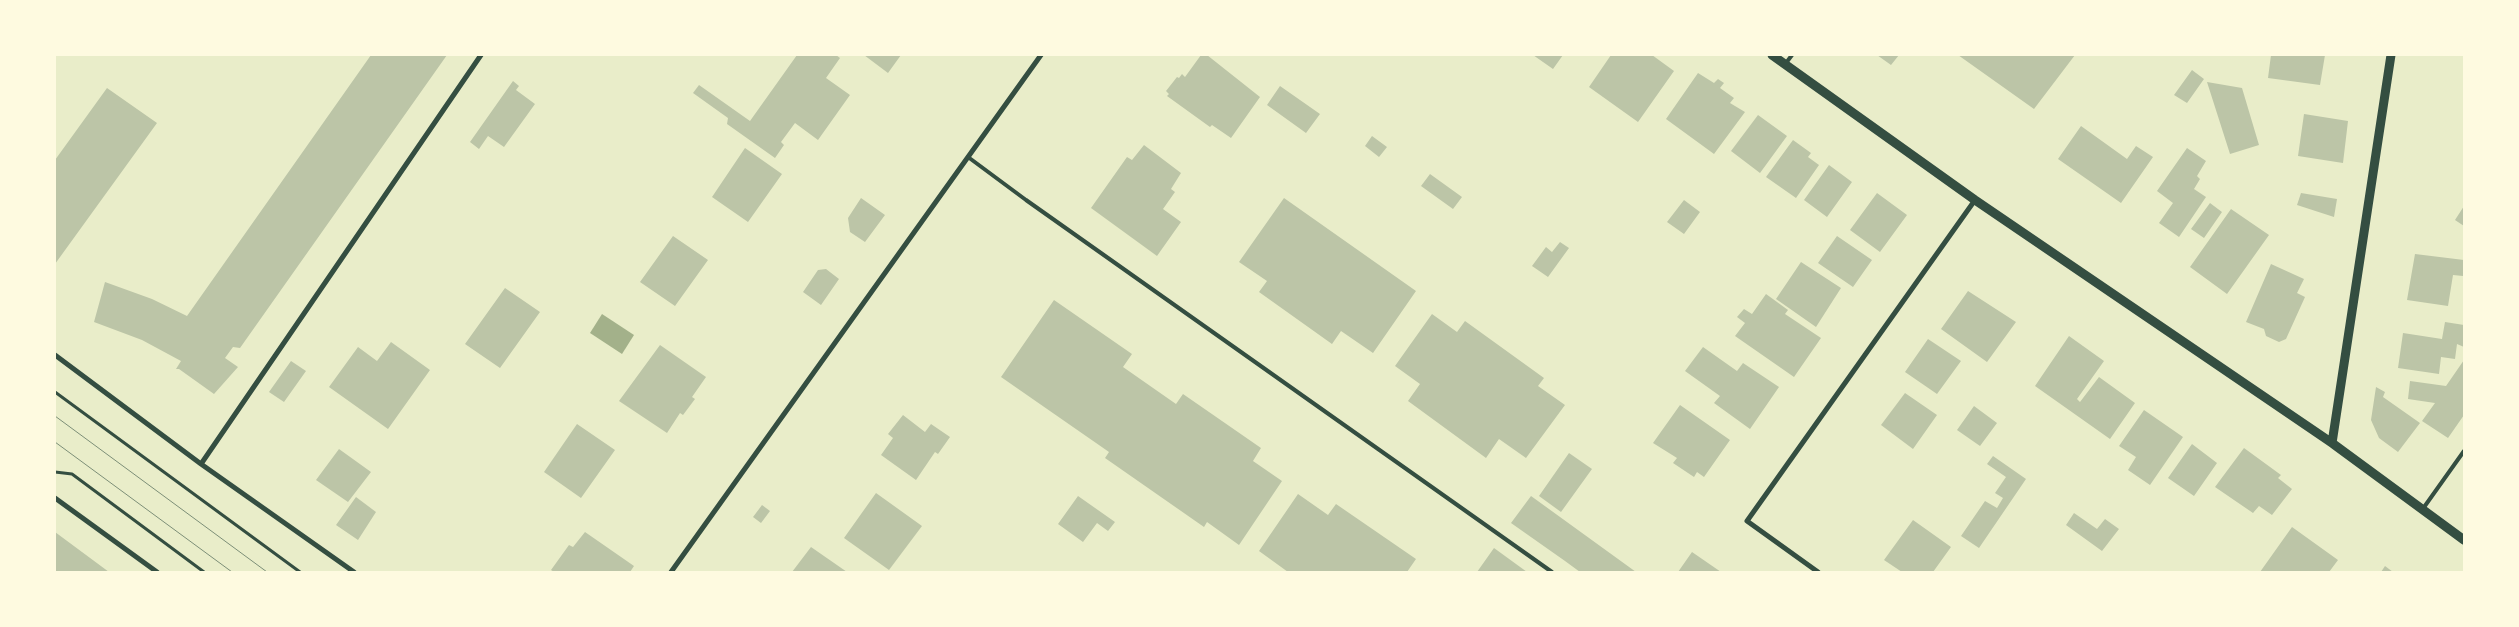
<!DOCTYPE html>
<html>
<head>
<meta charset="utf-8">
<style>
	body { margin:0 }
	#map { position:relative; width:2519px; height:627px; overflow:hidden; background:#e9edc9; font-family:"PT Sans",sans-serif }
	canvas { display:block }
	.frame { position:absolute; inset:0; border:56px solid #fefae0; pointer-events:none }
</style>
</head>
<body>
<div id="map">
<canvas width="2519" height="627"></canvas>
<div class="frame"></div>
</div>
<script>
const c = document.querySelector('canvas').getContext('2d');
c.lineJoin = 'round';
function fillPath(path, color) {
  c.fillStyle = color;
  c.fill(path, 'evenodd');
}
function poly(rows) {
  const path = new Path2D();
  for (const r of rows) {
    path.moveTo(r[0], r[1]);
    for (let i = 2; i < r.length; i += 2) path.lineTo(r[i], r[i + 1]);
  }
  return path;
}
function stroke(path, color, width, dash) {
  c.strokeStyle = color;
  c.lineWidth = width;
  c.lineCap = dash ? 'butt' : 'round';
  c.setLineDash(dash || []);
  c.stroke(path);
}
fillPath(poly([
	[602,314,634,335,622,354,590,333]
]), '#a3b18a');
fillPath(poly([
	[371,55,447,55,240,348,233,347,225,358,238,367,214,394,179,369,176,369,181,361,142,340,94,322,105,282,152,299,187,316],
	[797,55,836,55,840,58,826,78,850,95,818,140,795,123,781,142,784,145,775,158,727,124,728,118,693,93,699,85,750,121],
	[864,55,901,55,888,73],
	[1201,55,1207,55,1260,97,1231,138,1212,125,1210,127,1167,96,1169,94,1166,91,1177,77,1179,78,1182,74,1185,77],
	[1533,55,1563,55,1553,69],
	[1611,55,1652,55,1674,71,1638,122,1589,87],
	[1877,55,1899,55,1891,65],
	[1958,55,2075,55,2034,109],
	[2271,55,2325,55,2320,85,2268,78],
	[2192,70,2204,79,2187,103,2174,95],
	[1698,73,1714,83,1718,79,1724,83,1720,88,1734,98,1730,103,1745,112,1714,154,1666,119],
	[513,81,519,86,516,90,535,104,504,147,488,136,479,149,470,142],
	[2207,82,2242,88,2259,145,2230,154],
	[1280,86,1320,114,1306,133,1267,105],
	[107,88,157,123,55,264,55,160],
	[2304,114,2348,121,2343,163,2298,156],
	[1758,115,1787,136,1760,173,1731,151],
	[2081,126,2127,159,2136,146,2153,157,2121,203,2058,159],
	[1372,136,1387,147,1379,157,1365,146],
	[1793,140,1811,153,1808,157,1819,165,1796,198,1766,177],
	[1144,145,1181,173,1171,189,1175,192,1163,209,1181,222,1157,256,1091,208,1127,157,1132,160],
	[745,148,782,174,748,222,712,197],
	[2187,148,2206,161,2197,176,2200,179,2194,189,2206,197,2179,237,2159,223,2173,203,2157,191],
	[1829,165,1852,182,1827,217,1804,200],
	[1430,174,1462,197,1453,209,1421,186],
	[1877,193,1907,215,1880,252,1850,230],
	[2301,193,2337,199,2334,217,2297,205],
	[861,198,885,215,865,242,850,232,848,218],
	[1284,198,1416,291,1373,353,1341,331,1332,344,1259,292,1267,281,1239,262],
	[1684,200,1700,212,1684,234,1667,222],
	[2210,203,2222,212,2204,238,2191,229],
	[2464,206,2464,226,2455,220],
	[2231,209,2269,235,2227,294,2190,267],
	[673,236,708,260,675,306,640,282],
	[1837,236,1872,260,1853,287,1818,263],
	[1560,242,1569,248,1548,277,1532,266,1546,247,1552,252],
	[2415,254,2464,260,2463,276,2453,275,2448,306,2407,300],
	[1801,262,1841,288,1816,327,1776,299],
	[2271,264,2304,279,2297,293,2305,297,2286,339,2279,342,2266,336,2264,329,2246,322],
	[826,269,839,279,821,305,803,292,818,270],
	[505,288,540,312,500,368,465,344],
	[1968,291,2016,322,1987,362,1941,329],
	[1766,294,1788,310,1785,314,1821,338,1794,377,1735,336,1745,323,1737,317,1744,309,1752,314],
	[1054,300,1132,354,1123,367,1176,404,1183,394,1261,448,1253,461,1282,481,1239,545,1207,522,1204,527,1105,458,1109,452,1001,377],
	[1432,314,1457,332,1465,321,1544,378,1538,386,1565,405,1526,458,1499,439,1486,458,1408,401,1420,384,1395,366],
	[2445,322,2464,325,2464,347,2457,344,2455,359,2441,357,2439,374,2398,368,2403,333,2442,339],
	[2069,336,2104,361,2077,399,2080,402,2099,377,2135,403,2110,439,2035,386],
	[1928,339,1961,361,1937,394,1905,372],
	[391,342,430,370,388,429,329,387,358,347,377,361],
	[660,345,706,377,692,397,695,399,683,415,680,413,667,433,619,401],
	[1703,347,1737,371,1743,363,1779,387,1750,429,1714,403,1720,396,1685,371],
	[2464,360,2464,415,2448,438,2422,421,2435,403,2408,399,2410,381,2446,386],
	[291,361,306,371,284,402,269,392],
	[2376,387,2385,392,2383,397,2420,423,2398,452,2379,438,2371,420],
	[1905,393,1937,415,1913,449,1881,425],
	[1680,405,1730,440,1704,477,1697,472,1694,477,1673,463,1677,458,1653,443],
	[1974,406,1997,423,1980,446,1957,430],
	[2144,410,2183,437,2150,485,2128,470,2136,457,2119,446],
	[903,415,925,432,931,424,950,437,938,454,935,452,916,480,881,455,893,438,888,434],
	[577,424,615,450,581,498,544,472],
	[2192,444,2217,463,2194,496,2168,478],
	[2244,448,2281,475,2278,478,2292,489,2272,515,2259,506,2253,513,2215,487],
	[339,449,371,472,348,502,316,480],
	[1569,453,1592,469,1561,512,1539,496],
	[1993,456,2026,479,1979,548,1961,536,1985,501,1997,508,2003,498,1995,493,2006,477,1987,464],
	[876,493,922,526,889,570,844,538],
	[1298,494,1328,515,1336,504,1416,559,1407,572,1288,572,1259,551],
	[1078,496,1115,522,1108,531,1097,523,1083,542,1058,524],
	[1531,496,1636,572,1580,572,1565,561,1511,523],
	[356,497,376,512,358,540,336,525],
	[762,505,770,511,761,523,753,517],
	[2074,513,2097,529,2105,519,2119,529,2102,551,2066,525],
	[1913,520,1951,547,1933,572,1902,572,1884,560],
	[2292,527,2338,560,2329,572,2260,572],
	[55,532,109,572,55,572],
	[585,532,634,566,630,572,554,572,551,570,569,545,573,547],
	[811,547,847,572,792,572],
	[1494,548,1527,572,1477,572],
	[1692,552,1721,572,1678,572],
	[2385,566,2393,572,2381,572]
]), '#bcc5a7');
stroke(poly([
	[55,392,300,572],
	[55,472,72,474,204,572]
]), '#344e41', 3);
stroke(poly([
	[1786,63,1792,55],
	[968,157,1026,200,1552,572],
	[2422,510,2464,451]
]), '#344e41', 4);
stroke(poly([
	[55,355,201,464,354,572],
	[201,464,481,55],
	[55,498,157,572],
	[671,572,1041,55],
	[1818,572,1747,521,1975,200]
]), '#344e41', 5);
stroke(poly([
	[1772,55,1975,200,2332,443,2464,540],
	[2332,443,2391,55]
]), '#344e41', 9);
stroke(poly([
	[55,416,267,572],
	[55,442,232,572]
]), '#7c8e77', 1);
</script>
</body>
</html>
